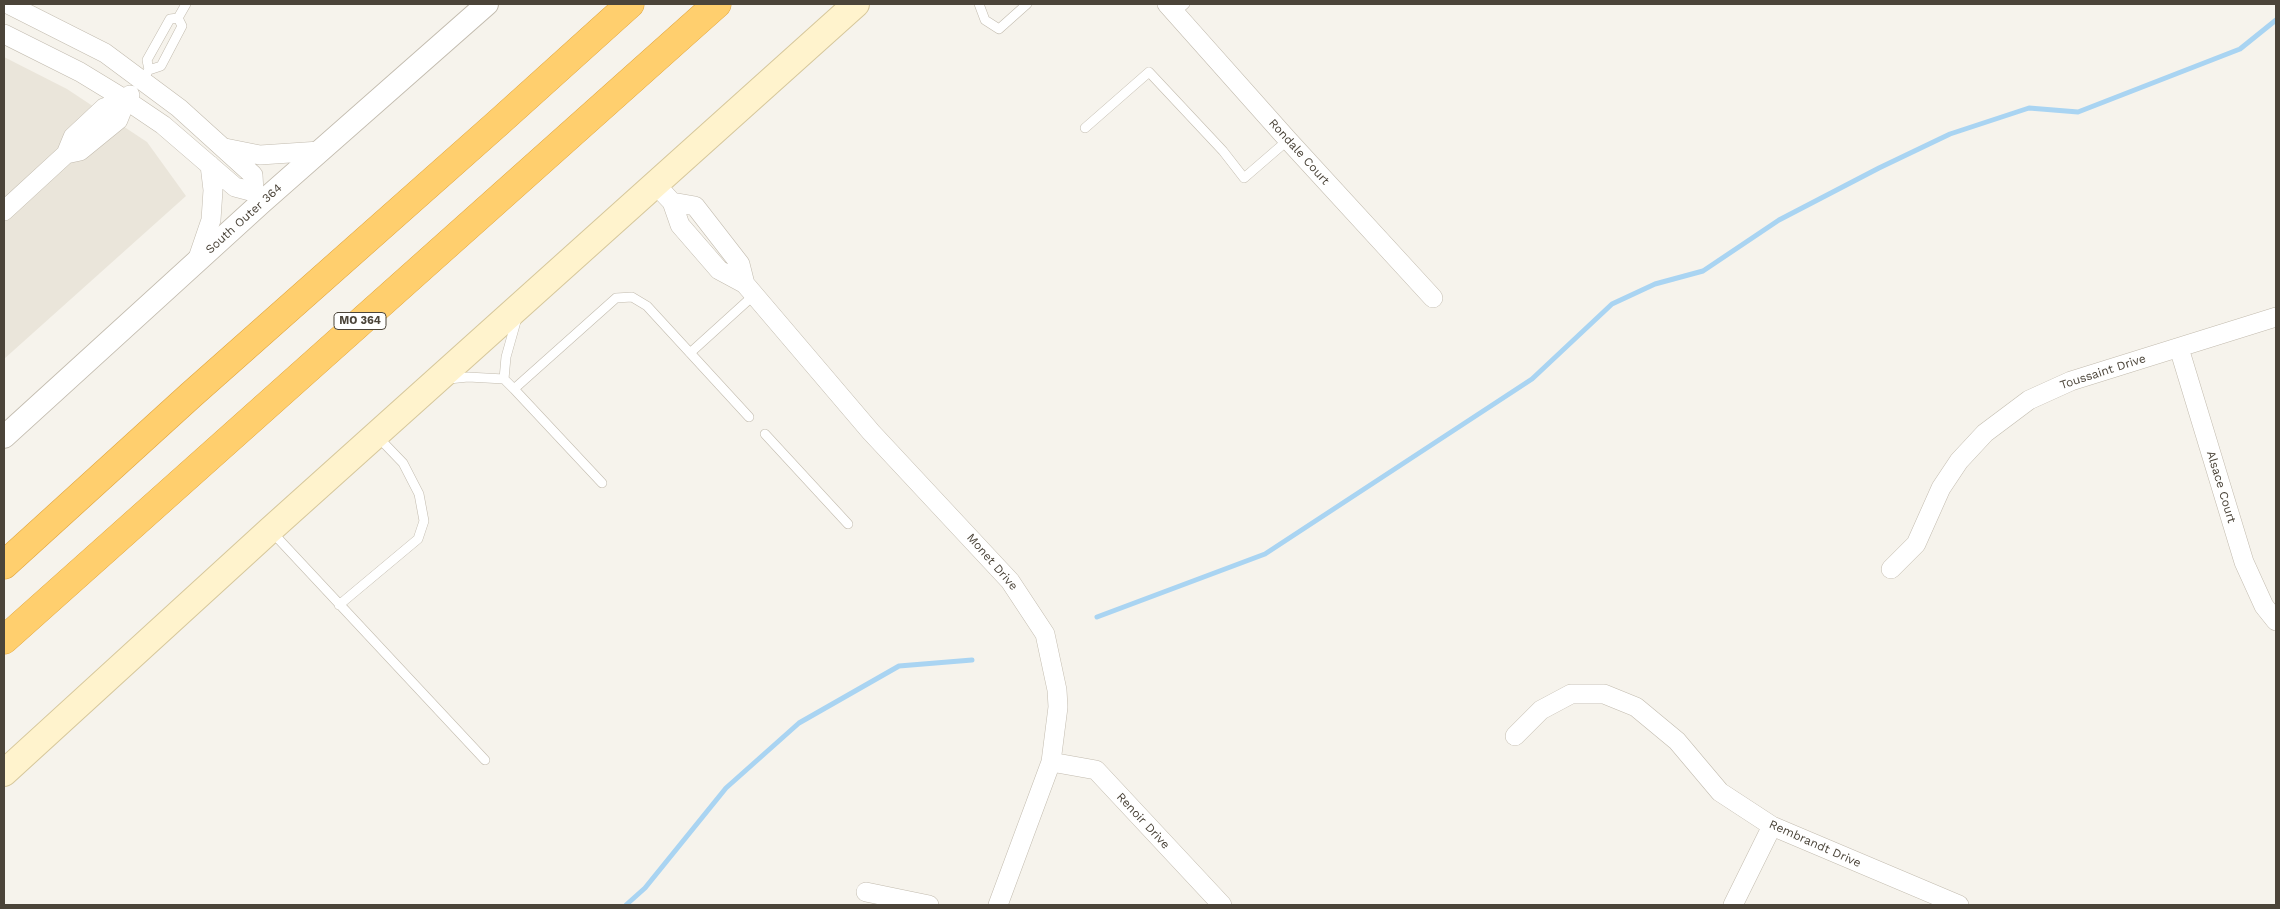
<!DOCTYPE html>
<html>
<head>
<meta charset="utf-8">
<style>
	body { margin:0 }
	#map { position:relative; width:2280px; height:909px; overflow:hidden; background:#f6f3ec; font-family:"Work Sans",sans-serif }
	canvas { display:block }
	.frame { position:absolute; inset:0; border:5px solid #4b4439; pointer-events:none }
</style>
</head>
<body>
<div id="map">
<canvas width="2280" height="909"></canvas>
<div class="frame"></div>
</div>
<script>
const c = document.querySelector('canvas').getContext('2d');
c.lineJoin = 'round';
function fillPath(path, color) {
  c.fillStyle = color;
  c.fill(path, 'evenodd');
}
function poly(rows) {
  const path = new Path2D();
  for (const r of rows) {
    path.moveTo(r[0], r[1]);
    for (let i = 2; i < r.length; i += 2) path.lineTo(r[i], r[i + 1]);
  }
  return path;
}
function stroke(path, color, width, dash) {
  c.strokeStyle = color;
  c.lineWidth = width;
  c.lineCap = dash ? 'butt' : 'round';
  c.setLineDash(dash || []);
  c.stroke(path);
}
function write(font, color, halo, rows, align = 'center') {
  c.font = font + ' "Work Sans",sans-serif';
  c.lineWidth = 5;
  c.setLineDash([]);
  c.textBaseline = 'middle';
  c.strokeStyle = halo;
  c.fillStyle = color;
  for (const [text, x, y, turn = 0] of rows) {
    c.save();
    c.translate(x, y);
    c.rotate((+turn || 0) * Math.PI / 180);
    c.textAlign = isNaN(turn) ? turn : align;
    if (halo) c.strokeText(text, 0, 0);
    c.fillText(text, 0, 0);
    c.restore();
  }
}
fillPath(poly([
	[4,57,67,89,147,142,186,196,4,359]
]), '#eae5da');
stroke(poly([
	[1097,617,1265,554,1532,379,1612,304,1655,284,1703,271,1779,220,1879,168,1950,134,2029,108,2078,112,2240,49,2276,20],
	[626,905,645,888,726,788,799,723,899,666,972,660]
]), '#a9d4f2', 5);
const service = poly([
	[979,4,985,20,999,29,1027,4],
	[1175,13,1185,4],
	[178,18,186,4],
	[149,70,147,60,170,19,178,18],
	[141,81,149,70,161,66,182,26,178,18],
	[1085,128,1149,72,1223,151,1244,178,1288,140],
	[690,353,754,295],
	[449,379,468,377,504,379,514,389,616,298,632,297,647,306,749,417],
	[504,379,506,357,517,318],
	[514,389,602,483],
	[765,434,848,524],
	[272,532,485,760],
	[339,605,418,539,424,521,419,494,403,463,377,436]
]);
const minor = poly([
	[8,4,105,53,179,108,253,175,254,192,261,203],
	[1167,4,1288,140,1433,298],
	[4,34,80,72,126,100,163,125,235,187,254,192],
	[225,148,260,155,320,151],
	[66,154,80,151,118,120,126,100,130,95],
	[656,185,672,202,680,225,719,270,745,284,871,432,1010,581,1045,634,1057,690,1058,707,1051,762,998,905],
	[672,202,695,206,740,264,745,284],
	[4,211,66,154,73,137,104,108,126,100],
	[197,261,211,220,213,190,210,165],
	[2179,348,2244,562,2264,606,2276,621],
	[1891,569,1916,544,1941,488,1959,461,1985,433,2029,400,2071,381,2276,317],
	[1515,736,1541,710,1571,694,1604,694,1636,707,1677,741,1720,792,1772,826,1959,905],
	[1051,762,1096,770,1222,905],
	[866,892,929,905],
	[1733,905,1772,826]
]);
const tertiary = poly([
	[4,437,261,203,487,4]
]);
const secondary = poly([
	[4,773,270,530,856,4]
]);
const motorway = poly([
	[4,565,191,395,498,123,630,4],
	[4,640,717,4]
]);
stroke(service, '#c2bbae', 10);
stroke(minor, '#c2bbae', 20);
stroke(tertiary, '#c2bbae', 24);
stroke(secondary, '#d6c79b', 28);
stroke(motorway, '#e0a43c', 29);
stroke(service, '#fff', 9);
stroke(minor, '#fff', 19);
stroke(tertiary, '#fff', 22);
stroke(secondary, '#fff3cd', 26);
stroke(motorway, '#ffcf6e', 28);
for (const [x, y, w] of [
	[360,321,52]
]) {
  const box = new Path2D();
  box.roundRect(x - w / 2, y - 8.5, w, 17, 4);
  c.fillStyle = '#fff';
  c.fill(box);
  stroke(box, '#4b4439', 1);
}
write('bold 11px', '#4b4439', null, [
	["MO 364",360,321]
]);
write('12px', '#4b4439', '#fff', [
	["Rondale Court",1299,152,48],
	["South Outer 364",244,219,-42],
	["Toussaint Drive",2103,372,-18],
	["Alsace Court",2221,487,73],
	["Monet Drive",992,562,49],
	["Renoir Drive",1143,821,47],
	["Rembrandt Drive",1815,844,24]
]);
</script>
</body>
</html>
